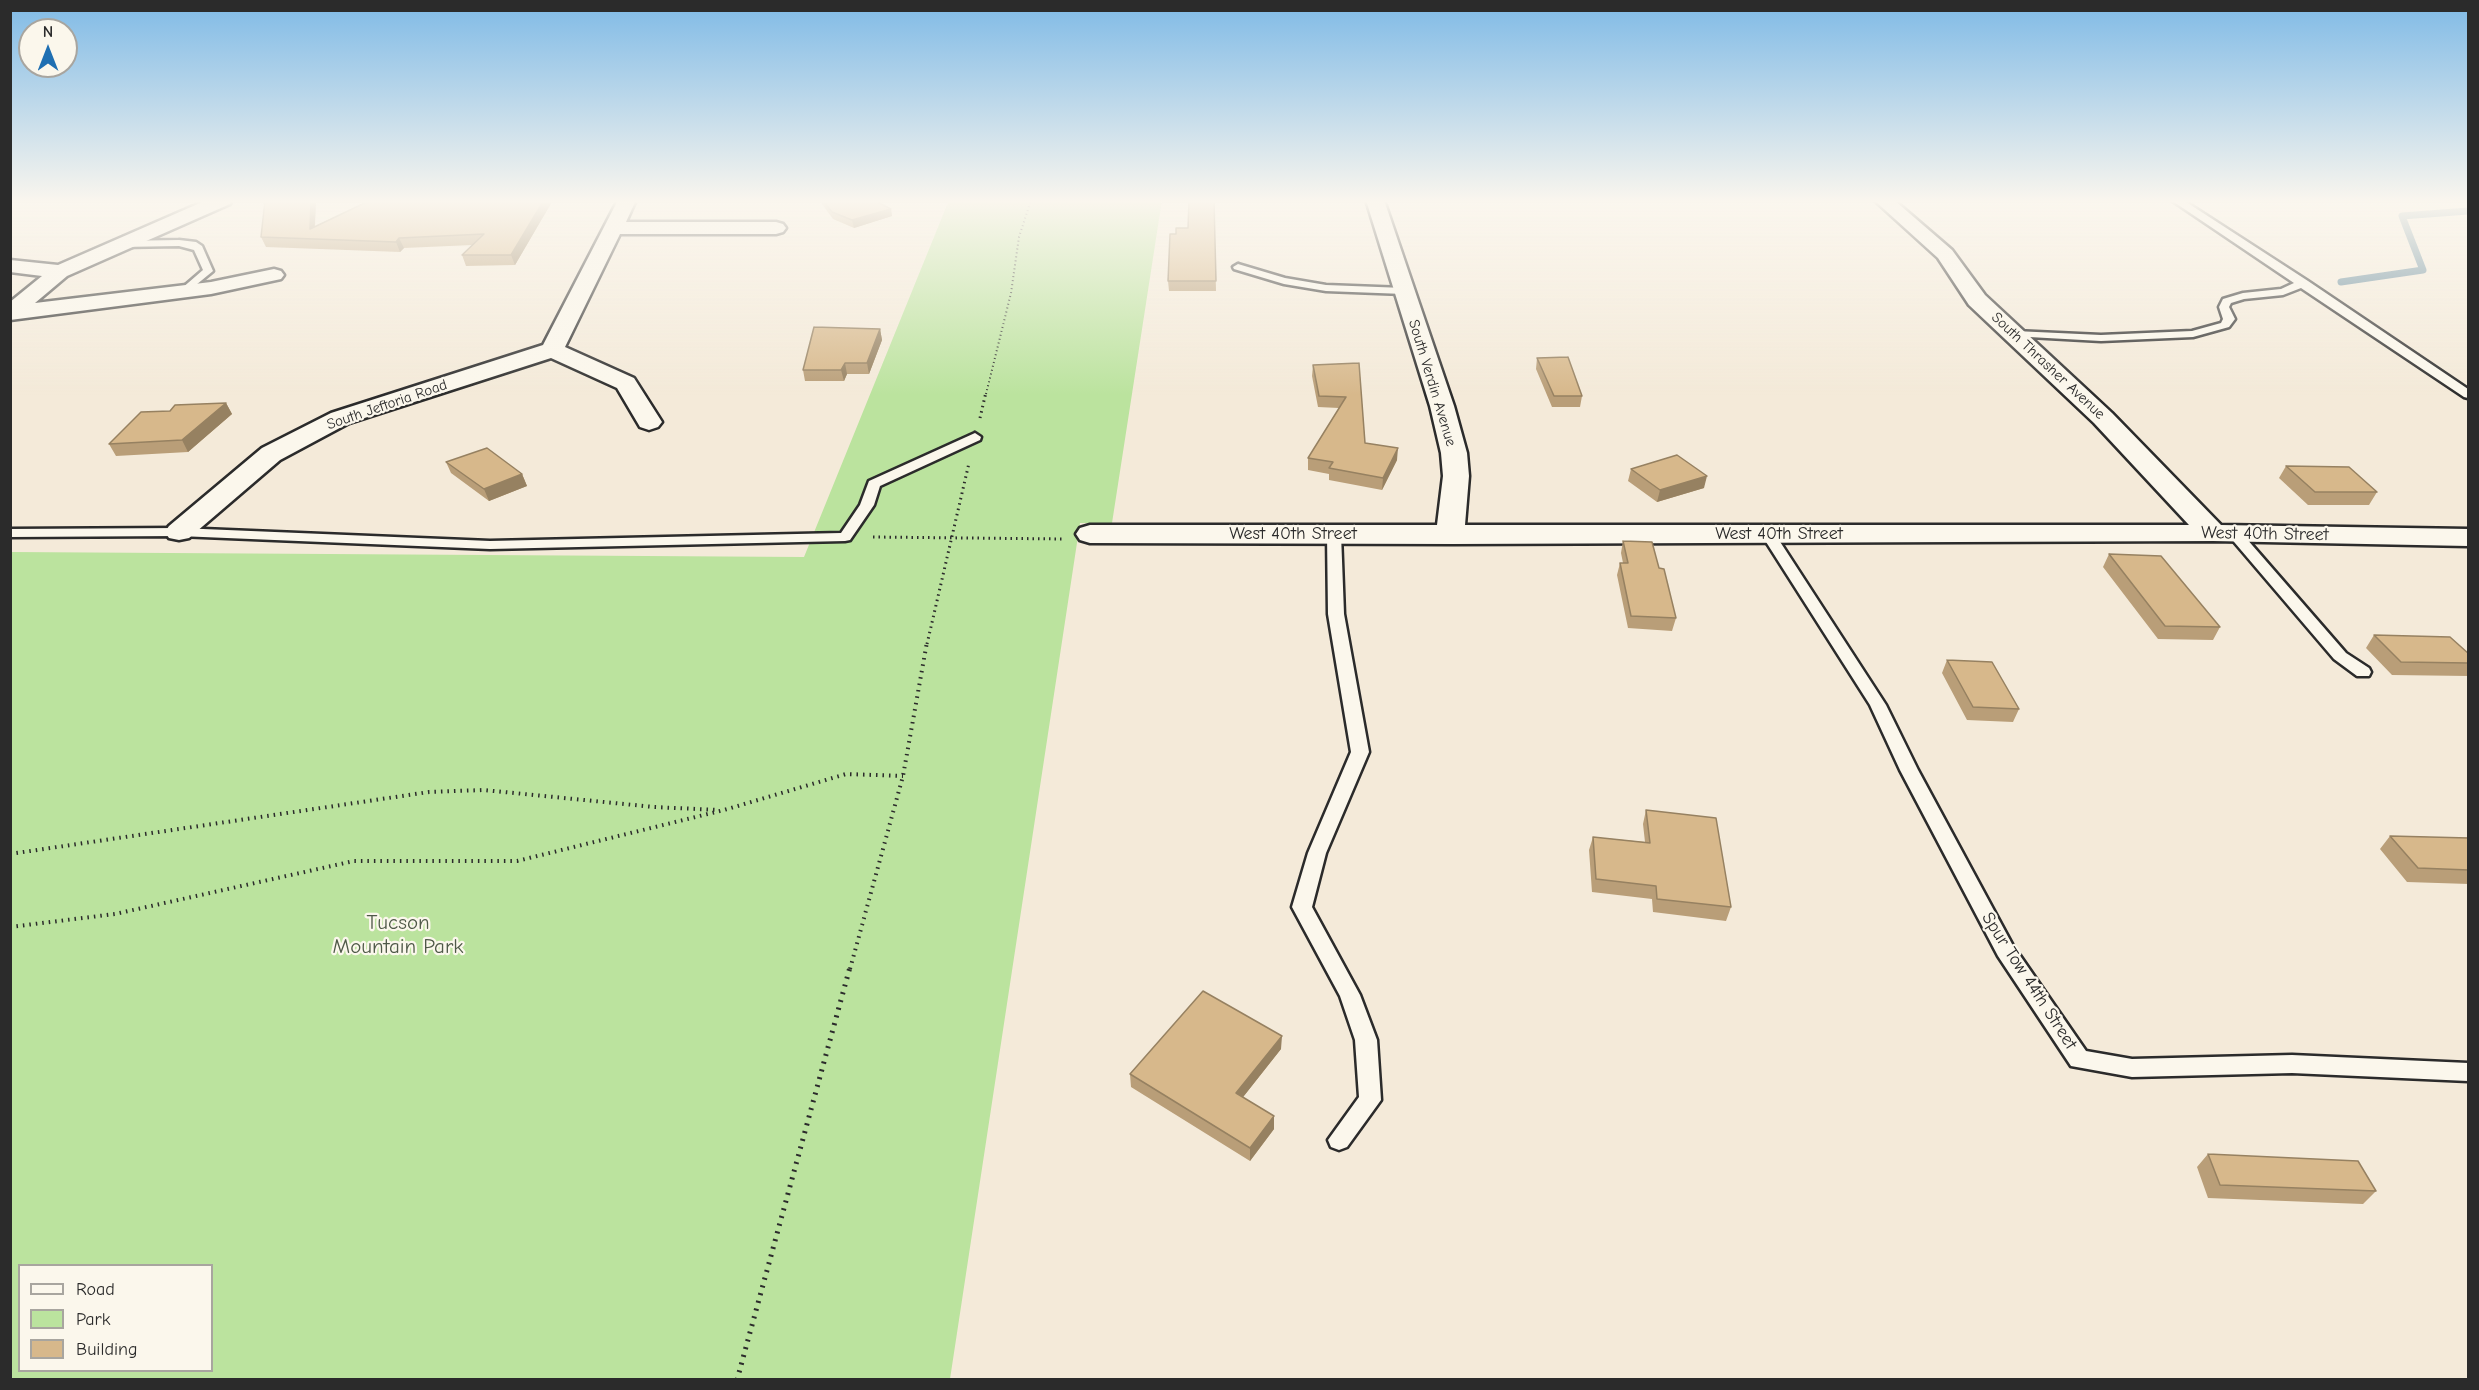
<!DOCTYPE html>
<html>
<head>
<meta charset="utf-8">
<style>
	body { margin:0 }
	#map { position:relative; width:2479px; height:1390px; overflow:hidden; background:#f4ead9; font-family:"Comic Neue",sans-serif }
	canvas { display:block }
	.frame { position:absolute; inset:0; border:12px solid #2b2b2b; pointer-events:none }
	.legend { position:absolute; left:18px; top:1264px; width:195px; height:108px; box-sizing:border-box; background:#fbf7ec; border:2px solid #a8a59f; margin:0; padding:8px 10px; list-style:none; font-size:18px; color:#2b2b2b }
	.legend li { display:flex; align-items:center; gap:12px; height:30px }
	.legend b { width:30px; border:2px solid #a8a59f }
	.north { position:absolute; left:18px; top:18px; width:60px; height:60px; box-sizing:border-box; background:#fbf7ec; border:2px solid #a8a59f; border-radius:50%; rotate:0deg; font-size:16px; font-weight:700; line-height:24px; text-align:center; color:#2b2b2b }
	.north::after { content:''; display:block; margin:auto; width:21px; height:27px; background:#1f6fb2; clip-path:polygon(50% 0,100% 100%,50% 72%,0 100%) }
</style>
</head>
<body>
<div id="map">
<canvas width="2479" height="1390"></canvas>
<div class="frame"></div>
<ul class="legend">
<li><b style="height:8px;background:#fbf7ec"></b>Road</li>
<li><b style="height:16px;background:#bbe39e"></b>Park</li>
<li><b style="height:16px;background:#d7b88b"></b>Building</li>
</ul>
<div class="north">N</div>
</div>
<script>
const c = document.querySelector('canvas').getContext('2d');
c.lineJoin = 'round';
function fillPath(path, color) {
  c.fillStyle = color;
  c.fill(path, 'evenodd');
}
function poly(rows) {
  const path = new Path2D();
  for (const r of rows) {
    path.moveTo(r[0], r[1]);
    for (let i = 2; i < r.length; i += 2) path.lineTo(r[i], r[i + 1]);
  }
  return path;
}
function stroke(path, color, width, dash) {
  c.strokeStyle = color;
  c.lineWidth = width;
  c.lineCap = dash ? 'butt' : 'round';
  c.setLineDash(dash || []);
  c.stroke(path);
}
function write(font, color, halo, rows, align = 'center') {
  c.font = font + ' "Comic Neue",sans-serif';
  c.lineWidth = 4.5;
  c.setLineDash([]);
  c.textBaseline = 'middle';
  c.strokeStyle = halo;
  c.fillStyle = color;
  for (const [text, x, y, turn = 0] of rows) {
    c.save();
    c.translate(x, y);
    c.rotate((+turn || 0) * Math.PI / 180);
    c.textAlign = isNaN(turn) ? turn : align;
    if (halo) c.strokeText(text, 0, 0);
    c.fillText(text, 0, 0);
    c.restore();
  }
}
fillPath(poly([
	[949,200,1162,200,1112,523,1080,523,950,1379,11,1380,11,552,804,557],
	[20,1266,212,1266,212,1370,20,1370]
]), '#bbe39e');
stroke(poly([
	[2341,282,2423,270,2402,216,2468,211]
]), '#5f8699', 7);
const service = poly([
	[2171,200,2183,200,2308,281,2468,389,2468,398,2464,397,2301,288,2283,295,2244,299,2231,303,2229,307,2235,319,2229,327,2193,337,2101,341,2011,336,2011,332,2015,331,2101,335,2192,331,2221,323,2223,319,2219,307,2223,299,2243,293,2281,289,2294,283,2171,200],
	[179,240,196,242,202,246,213,271,185,294,180,291,181,289,203,270,194,250,179,246,120,247,115,244,120,241,179,240],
	[1238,264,1285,278,1326,285,1404,288,1409,291,1404,294,1326,291,1284,284,1234,269,1233,267,1238,264],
	[975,433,981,437,980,440,880,486,874,505,850,540,845,541,490,549,179,536,10,537,10,529,179,528,490,541,841,533,860,505,869,481,975,433],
	[2234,529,2239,530,2346,653,2369,668,2371,672,2369,676,2357,676,2334,659,2229,536,2227,533,2229,530,2234,529],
	[1334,530,1341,534,1344,614,1369,752,1326,853,1312,907,1360,995,1377,1040,1381,1100,1347,1147,1339,1150,1331,1147,1328,1140,1359,1097,1355,1040,1340,996,1292,907,1308,853,1351,752,1328,614,1327,534,1334,530],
	[1768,530,1775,534,1886,705,1918,770,2012,944,2086,1051,2132,1059,2292,1055,2468,1063,2468,1081,2292,1073,2132,1077,2071,1066,1998,956,1900,770,1870,705,1761,534,1768,530]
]);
const minor = poly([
	[207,200,232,200,230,204,67,276,35,303,211,282,274,269,281,271,284,275,281,279,211,294,10,320,10,302,42,276,10,272,10,260,58,265,207,200],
	[618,200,636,200,626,222,776,222,783,224,786,228,783,232,776,234,620,234,565,347,634,378,662,422,658,427,649,430,640,427,617,388,551,358,349,423,280,460,189,538,179,540,169,538,165,532,169,526,262,448,331,413,543,345,618,200],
	[1366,200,1384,200,1454,406,1467,453,1469,476,1465,525,2189,525,2094,423,1969,305,1938,258,1874,200,1894,200,1952,250,1985,295,2112,413,2221,525,2468,529,2468,546,2213,541,1453,544,1090,543,1080,540,1076,534,1080,528,1090,525,1437,525,1443,476,1441,453,1430,406,1366,200]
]);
stroke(service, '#2b2b2b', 5);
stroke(minor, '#2b2b2b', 5);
stroke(poly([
	[986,394,1011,293,1019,237,1031,200]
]), '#2b2b2b', 2, [1, 3]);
stroke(poly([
	[980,418,986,392],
	[873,537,1063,539],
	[927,644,969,463]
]), '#2b2b2b', 3, [1.5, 4]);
stroke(poly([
	[10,854,429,792,484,790,654,807,718,810],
	[10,927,115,914,354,861,517,861,724,810,846,774,903,776],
	[850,969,903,776,927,642]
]), '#2b2b2b', 4, [1.5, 5]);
stroke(poly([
	[737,1380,850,967]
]), '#2b2b2b', 5, [2, 6]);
fillPath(service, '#fbf7ec');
fillPath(minor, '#fbf7ec');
fillPath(poly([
	[316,200,315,227,553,200,515,265,466,266,462,255,473,245,404,248,400,252,266,247,261,237],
	[819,200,873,200,891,209,892,216,854,228,833,219],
	[1214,200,1216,291,1169,291,1168,281,1176,234,1188,228],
	[880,329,882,340,869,374,847,374,844,381,805,381,803,370],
	[1537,358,1582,396,1580,407,1552,407,1536,369],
	[1359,363,1365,443,1397,460,1382,490,1329,480,1329,474,1308,470,1308,458,1339,408,1318,407,1312,376,1313,365],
	[226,403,232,414,188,452,116,456,109,444],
	[446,462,522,474,527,486,489,501,451,473],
	[2286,466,2377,492,2369,505,2308,505,2279,478],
	[1631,469,1704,488,1657,502,1628,481],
	[1623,541,1659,568,1676,618,1672,631,1628,628,1617,575,1620,563,1623,563,1621,553],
	[2109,554,2220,627,2213,640,2158,639,2103,567],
	[2374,635,2469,654,2469,676,2392,675,2366,648],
	[1947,660,2019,709,2013,722,1967,720,1942,673],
	[1646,810,1731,907,1726,921,1653,912,1652,899,1592,892,1589,850,1593,837,1645,842,1643,824],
	[2390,836,2469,838,2469,884,2407,882,2380,849],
	[1281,1049,1243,1097,1274,1116,1274,1129,1250,1161,1131,1087,1130,1074],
	[2208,1154,2376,1191,2363,1204,2208,1198,2197,1167]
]), '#b99e78');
fillPath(poly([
	[311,200,316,200,314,239,310,229],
	[544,200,553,200,515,265,511,255],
	[891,209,892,216,854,228,852,220],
	[399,238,404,248,400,252,396,242],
	[880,329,882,340,869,374,867,363],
	[845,363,847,374,844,381,841,370],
	[226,403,232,414,188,452,182,440],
	[1398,448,1397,460,1382,490,1383,478],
	[522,474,527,486,489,501,484,489],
	[1707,476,1704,488,1657,502,1660,490],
	[1282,1036,1281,1049,1236,1106,1236,1093],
	[1274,1116,1274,1129,1250,1161,1250,1148]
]), '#968161');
const building = poly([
	[265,200,311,200,310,229,371,200,544,200,511,255,462,255,484,234,399,238,396,242,261,237,265,200],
	[823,200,873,200,891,209,852,220,832,212,823,200],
	[1189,200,1214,200,1216,281,1168,281,1170,234,1176,234,1176,228,1188,228,1189,200],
	[814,327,880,329,867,363,845,363,841,370,803,370,814,327],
	[1568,357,1582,396,1554,396,1537,358,1568,357],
	[1359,363,1365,443,1398,448,1383,478,1329,468,1333,462,1308,458,1346,397,1319,396,1313,365,1359,363],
	[226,403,182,440,109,444,141,412,170,411,175,405,226,403],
	[487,448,522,474,484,489,446,462,487,448],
	[1677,455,1707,476,1660,490,1631,469,1677,455],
	[2286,466,2349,467,2377,492,2315,492,2286,466],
	[1623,541,1652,542,1659,568,1664,569,1676,618,1631,616,1620,563,1628,563,1623,541],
	[2109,554,2161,556,2220,627,2165,626,2109,554],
	[2374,635,2450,637,2469,654,2469,663,2401,662,2374,635],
	[1947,660,1992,662,2019,709,1973,707,1947,660],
	[1646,810,1716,818,1731,907,1657,899,1656,886,1596,879,1593,837,1650,843,1646,810],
	[2390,836,2469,838,2469,870,2418,868,2390,836],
	[1203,991,1282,1036,1236,1093,1274,1116,1250,1148,1130,1074,1203,991],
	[2208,1154,2358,1161,2376,1191,2220,1185,2208,1154]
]);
fillPath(building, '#d7b88b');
stroke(building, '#968161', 1.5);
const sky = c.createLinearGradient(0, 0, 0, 395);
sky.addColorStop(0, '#7fbae6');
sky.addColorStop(0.51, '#faf6ee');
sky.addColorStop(1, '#faf6ee00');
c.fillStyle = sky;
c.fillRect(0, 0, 2479, 395);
write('15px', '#2b2b2b', '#fbf7ec', [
	["South Thrasher Avenue",2048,366,43],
	["South Verdin Avenue",1432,383,73],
	["South Jeftoria Road",387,405,-19]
]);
write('18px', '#2b2b2b', '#fbf7ec', [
	["West 40th Street",1293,534],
	["West 40th Street",1779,534],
	["West 40th Street",2265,534,1],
	["Spur Tow 44th Street",2029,981,57]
]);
write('21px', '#4f5948', '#fbf7ec', [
	["Tucson",398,923],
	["Mountain Park",398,947]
]);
</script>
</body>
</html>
